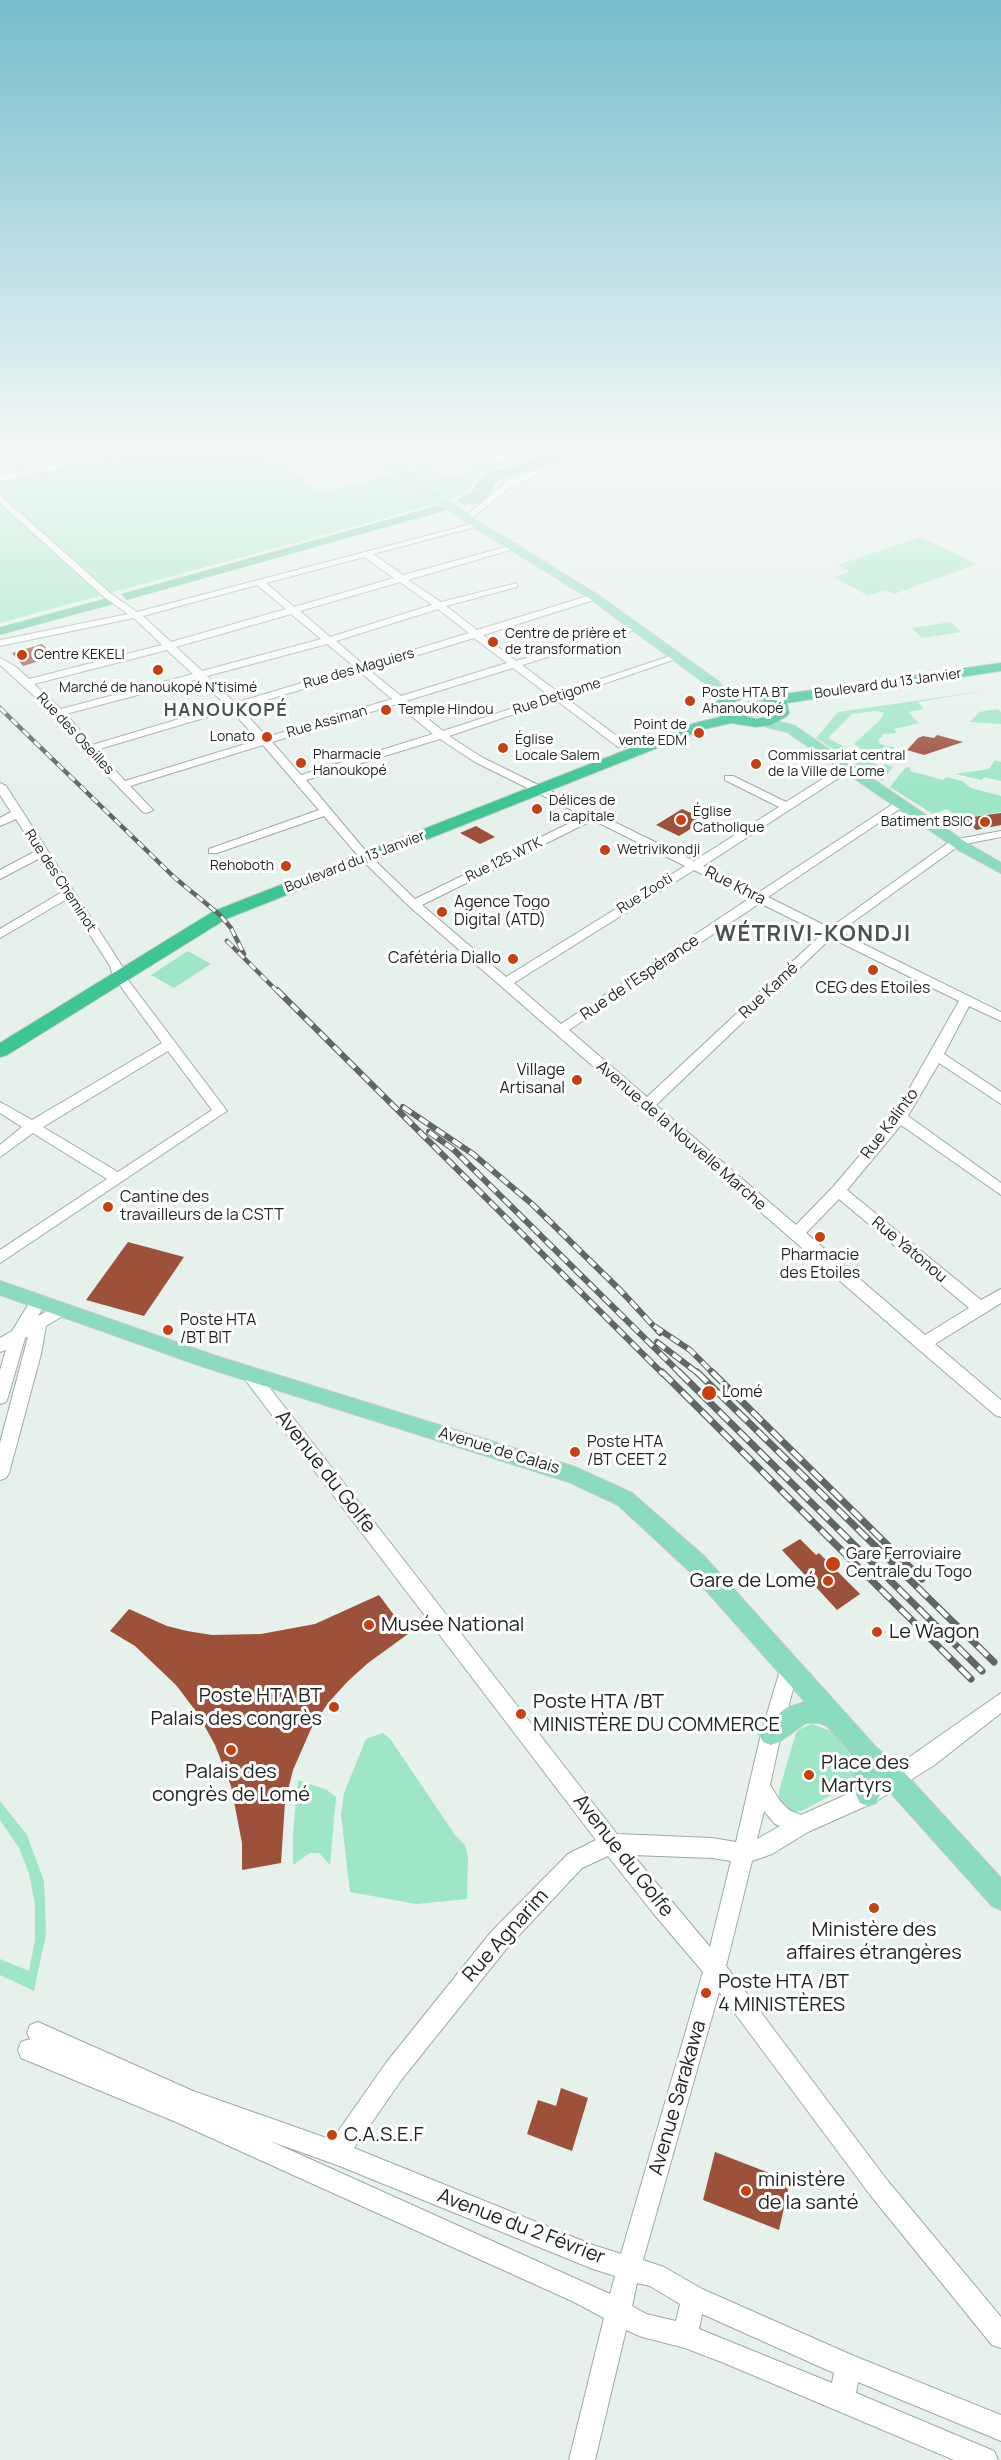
<!DOCTYPE html>
<html>
<head>
<meta charset="utf-8">
<style>
	body { margin:0 }
	canvas { display:block; background:#e6f1ec }
</style>
</head>
<body>
<canvas width="1001" height="2460"></canvas>
<script>
const c = document.querySelector('canvas').getContext('2d');
c.lineJoin = 'round';
function fillPath(path, color) {
  c.fillStyle = color;
  c.fill(path, 'evenodd');
}
function poly(rows) {
  const path = new Path2D();
  for (const r of rows) {
    path.moveTo(r[0], r[1]);
    for (let i = 2; i < r.length; i += 2) path.lineTo(r[i], r[i + 1]);
  }
  return path;
}
function stroke(path, color, width, dash) {
  c.strokeStyle = color;
  c.lineWidth = width;
  c.lineCap = dash ? 'butt' : 'round';
  c.setLineDash(dash || []);
  c.stroke(path);
}
function write(font, color, halo, rows, align = 'center') {
  c.font = font + ' Manrope,sans-serif';
  c.lineWidth = 6;
  c.setLineDash([]);
  c.textBaseline = 'middle';
  c.strokeStyle = halo;
  c.fillStyle = color;
  for (const [text, x, y, turn = 0] of rows) {
    c.save();
    c.translate(x, y);
    c.rotate((+turn || 0) * Math.PI / 180);
    c.textAlign = isNaN(turn) ? turn : align;
    if (halo) c.strokeText(text, 0, 0);
    c.fillText(text, 0, 0);
    c.restore();
  }
}
fillPath(poly([
	[155,448,258,448,322,493,426,466,447,478,537,448,555,448,481,473,464,493,437,504,0,623,0,481],
	[920,537,977,564,894,594,885,590,868,596,834,577,850,572,838,565],
	[951,622,961,632,922,638,912,628],
	[991,690,918,702,924,709,908,712,919,723,894,729,897,733,882,734,883,736,878,740,880,744,895,748,885,758,868,753,854,744,880,720,884,713,876,711,852,714,828,738,867,760,875,761,873,763,881,767,885,764,893,767,882,781,816,738,838,712],
	[753,700,769,704,771,707,770,713,757,717,746,715,738,711,739,703],
	[998,709,1001,712,1001,724,970,722,979,712],
	[995,760,1001,762,1001,781,984,777,982,780,955,774,989,769],
	[910,767,910,771,943,780,946,777,962,781,971,788,1001,796,1001,812,965,818,962,815,956,816,947,809,933,814,890,787,905,768],
	[188,951,211,964,174,988,151,975],
	[812,1724,831,1731,859,1766,857,1781,802,1811,791,1812,779,1801,779,1791,796,1733,800,1729],
	[383,1733,391,1740,455,1835,465,1845,468,1858,467,1899,416,1904,350,1892,341,1815,344,1793,366,1739],
	[298,1780,327,1790,336,1797,330,1865,319,1853,310,1853,293,1865,293,1834],
	[0,1801,27,1835,44,1881,46,1934,34,1991,0,1975,0,1959,29,1971,35,1940,35,1905,29,1873,19,1848,0,1820]
]), '#9fe6c6');
fillPath(poly([
	[564,448,593,448,498,480,493,487,491,495,480,504,468,504,464,505,466,507,456,500,471,493,479,480,490,473],
	[444,504,451,509,127,600,121,594],
	[107,598,114,604,0,635,0,627]
]), '#6bc9a2');
fillPath(poly([
	[42,644,55,656,23,666,12,653],
	[937,735,963,742,924,755,907,750,918,738,923,736,934,738],
	[682,809,700,817,697,819,702,822,679,836,656,825],
	[1001,813,1001,825,976,830,965,818],
	[476,826,495,837,480,844,460,833],
	[128,1242,184,1257,144,1316,86,1300],
	[800,1539,816,1555,819,1553,860,1594,837,1610,782,1550],
	[379,1595,408,1634,368,1663,348,1681,328,1703,311,1729,293,1770,285,1802,281,1863,242,1870,242,1843,231,1786,215,1745,198,1714,176,1685,135,1646,110,1631,129,1609,167,1626,187,1631,212,1635,261,1634,315,1624],
	[561,2088,588,2098,572,2151,527,2134,538,2100,556,2106],
	[715,2152,790,2181,779,2230,703,2200]
]), '#9d503a');
const minor = poly([
	[51,448,70,448,18,457,14,455,51,448],
	[130,448,144,448,0,482,0,476,130,448],
	[598,448,609,448,515,484,471,519,464,517,509,480,598,448],
	[986,448,1001,450,1001,455,987,450,986,448],
	[25,459,29,461,28,463,0,467,0,463,25,459],
	[0,495,110,593,137,612,479,522,479,526,373,554,403,575,517,544,517,548,408,580,441,602,517,583,517,587,446,606,477,630,591,595,597,595,597,599,483,635,516,661,632,625,638,625,638,629,522,665,559,693,673,655,682,657,565,697,626,743,626,747,618,747,556,700,449,736,483,758,694,861,779,807,725,780,725,776,733,776,786,802,843,766,851,766,851,770,703,866,758,893,896,802,904,802,904,806,768,897,830,928,952,840,1001,831,1001,837,960,845,839,932,1001,1012,1001,1021,969,1006,944,1054,1001,1092,1001,1104,939,1063,908,1116,1001,1183,1001,1195,901,1125,847,1190,981,1300,1001,1289,1001,1303,935,1344,1001,1400,1001,1417,995,1415,917,1348,410,907,361,859,324,816,217,853,209,853,209,849,319,810,263,745,130,786,153,810,147,813,143,812,100,768,55,715,0,665,0,658,16,667,29,679,162,645,134,618,0,646,0,640,128,614,104,597,0,503,0,495],
	[364,557,394,578,294,607,266,583,364,557],
	[400,582,432,605,330,637,300,611,400,582],
	[257,585,286,609,171,642,143,616,257,585],
	[438,609,469,633,364,665,336,641,438,609],
	[291,614,321,639,202,671,176,647,291,614],
	[474,638,507,663,401,696,369,670,474,638],
	[327,644,355,667,235,703,207,676,327,644],
	[167,650,193,674,61,709,34,684,167,650],
	[513,668,550,696,443,731,406,701,513,668],
	[360,672,392,699,267,737,240,708,360,672],
	[198,679,226,705,92,745,66,714,198,679],
	[397,704,433,734,301,775,272,742,397,704],
	[231,710,258,740,125,781,96,750,231,710],
	[440,739,475,762,584,816,415,899,369,855,306,780,440,739],
	[593,820,685,866,506,977,422,905,593,820],
	[694,870,750,898,561,1024,514,983,694,870],
	[760,903,822,934,647,1097,569,1030,760,903],
	[831,938,959,1001,895,1114,833,1187,796,1225,656,1105,831,938],
	[839,1199,969,1308,925,1335,806,1233,839,1199],
	[0,783,6,786,122,966,125,976,227,1111,0,1263,0,1250,107,1179,33,1133,0,1157,0,1145,22,1127,0,1113,0,1102,32,1120,162,1043,113,976,110,966,67,899,0,938,0,929,62,892,40,858,0,879,0,870,36,851,16,819,0,826,0,818,11,812,0,795,0,783],
	[168,1051,212,1110,118,1172,43,1127,168,1051],
	[39,1295,45,1297,47,1301,38,1316,60,1304,66,1306,68,1310,66,1314,46,1326,41,1354,9,1473,6,1478,0,1480,0,1443,28,1337,25,1338,8,1397,6,1402,0,1404,0,1370,6,1350,0,1352,0,1338,12,1331,33,1297,39,1295],
	[249,1367,255,1369,617,1834,712,1838,736,1842,761,1734,781,1667,783,1661,790,1658,797,1661,799,1667,781,1734,770,1785,780,1801,789,1810,801,1815,861,1788,888,1772,1001,1693,1001,1713,933,1766,875,1802,808,1832,772,1854,752,1861,726,1966,887,2180,1001,2317,1001,2348,992,2345,871,2196,719,1992,643,2260,664,2267,702,2289,854,2356,1001,2415,1001,2441,858,2382,856,2393,994,2451,998,2460,954,2460,724,2363,685,2348,642,2337,626,2330,595,2460,569,2460,604,2318,574,2302,176,2122,21,2058,18,2050,21,2042,30,2039,27,2033,30,2025,38,2022,193,2091,332,2140,386,2063,491,1932,568,1854,596,1840,243,1377,241,1373,243,1369,249,1367],
	[764,1811,775,1824,780,1826,757,1839,764,1811],
	[633,1855,712,1858,731,1861,710,1947,633,1855],
	[608,1856,653,1913,703,1972,621,2254,593,2245,354,2148,402,2079,507,1948,582,1868,608,1856],
	[270,2141,337,2165,593,2269,615,2276,610,2294,270,2141],
	[637,2283,650,2286,680,2304,676,2321,646,2314,632,2306,637,2283],
	[702,2314,834,2373,832,2383,699,2329,702,2314]
]);
const major = poly([
	[360,448,371,448,480,522,598,595,718,681,733,699,727,703,723,702,710,687,590,599,472,526,360,448],
	[764,718,795,726,967,843,1001,863,1001,873,957,849,787,732,760,725,758,722,760,719,764,718],
	[0,1281,216,1356,575,1467,632,1493,703,1555,875,1746,903,1771,1001,1878,1001,1910,992,1906,880,1781,880,1795,876,1803,868,1806,860,1803,856,1795,855,1758,827,1726,820,1723,806,1723,779,1742,771,1745,763,1742,759,1734,763,1726,786,1708,805,1702,687,1569,618,1505,569,1482,204,1367,0,1295,0,1281]
]);
const highway = poly([
	[1001,663,1001,671,787,703,789,713,787,716,771,725,756,727,731,723,705,729,226,919,7,1055,0,1057,0,1043,214,911,695,723,720,717,715,706,716,702,727,693,746,689,777,695,1001,663],
	[746,697,771,703,775,712,767,717,756,719,732,712,730,704,746,697]
]);
stroke(minor, '#a0aaa5', 2);
stroke(major, '#c9caca', 2);
stroke(highway, '#c9caca', 2);
fillPath(minor, '#fff');
fillPath(major, '#8bdcbf');
fillPath(highway, '#3dc594');
const railFar2 = poly([
	[0,708,175,878,220,915,231,928,244,954],
	[227,941,278,992]
]);
const railFar1 = poly([
	[277,990,663,1374],
	[403,1107,473,1154,532,1204,621,1291,660,1333],
	[429,1132,453,1149,681,1374],
	[654,1326,690,1350,714,1374],
	[657,1342,699,1374]
]);
const rail = poly([
	[662,1372,971,1679],
	[679,1372,982,1671],
	[697,1372,994,1662],
	[712,1372,922,1579]
]);
stroke(railFar2, '#606764', 4.5);
stroke(railFar1, '#606764', 6);
stroke(rail, '#606764', 7);
stroke(railFar2, '#fff', 3, [8]);
stroke(railFar1, '#fff', 4, [10]);
stroke(rail, '#fff', 4.5, [14]);
const sky = c.createLinearGradient(0, 0, 0, 792);
sky.addColorStop(0, '#76bccc');
sky.addColorStop(0.57, '#f4f9f6');
sky.addColorStop(1, '#f4f9f600');
c.fillStyle = sky;
c.fillRect(0, 0, 1001, 792);
for (const [x, y, r, color] of [
	[493,642,6,"#c74010"],
	[22,655,6,"#c74010"],
	[158,670,6,"#c74010"],
	[690,701,6,"#c74010"],
	[386,710,6,"#c74010"],
	[699,733,6,"#c74010"],
	[267,737,6,"#c74010"],
	[503,748,6,"#c74010"],
	[301,763,6,"#c74010"],
	[756,764,6,"#c74010"],
	[537,809,6,"#c74010"],
	[681,820,6,"#c74010"],
	[985,822,6,"#c74010"],
	[605,850,6,"#c74010"],
	[286,866,6,"#c74010"],
	[442,912,6,"#c74010"],
	[513,959,6,"#c74010"],
	[873,970,6,"#c74010"],
	[577,1080,6,"#c74010"],
	[108,1207,6,"#c74010"],
	[820,1237,6,"#c74010"],
	[168,1330,6,"#c74010"],
	[709,1393,8,"#c74010"],
	[575,1452,6,"#c74010"],
	[833,1564,8,"#c74010"],
	[828,1581,6,"#c74010"],
	[369,1625,6,"#c74010"],
	[877,1632,6,"#c74010"],
	[334,1707,6,"#c74010"],
	[521,1714,6,"#c74010"],
	[231,1750,6,"#c74010"],
	[809,1775,6,"#c74010"],
	[874,1908,6,"#c74010"],
	[706,1993,6,"#c74010"],
	[332,2135,6,"#c74010"],
	[746,2191,6,"#c74010"]
]) {
  const dot = new Path2D();
  dot.arc(x, y, r, 0, 2 * Math.PI);
  c.fillStyle = color;
  c.fill(dot);
  stroke(dot, '#fff', 2);
}
write('14px', '#1f2321', '#fff', [
	["Centre de prière et",505,634],
	["de transformation",505,650],
	["Centre KEKELI",34,655],
	["Marché de hanoukopé N'tisimé",158,688,"center"],
	["Poste HTA BT",702,693],
	["Ahanoukopé",702,709],
	["Temple Hindou",398,710],
	["Point de",687,725,"right"],
	["vente EDM",687,741,"right"],
	["Lonato",255,737,"right"],
	["Église",515,740],
	["Locale Salem",515,756],
	["Pharmacie",313,755],
	["Hanoukopé",313,771],
	["Commissariat central",768,756],
	["de la Ville de Lome",768,772],
	["Délices de",549,801],
	["la capitale",549,817],
	["Église",693,812],
	["Catholique",693,828],
	["Batiment BSIC",973,822,"right"],
	["Wetrivikondji",617,850],
	["Rehoboth",274,866,"right"]
], 'left');
write('14px', '#1f2321', '#fff', [
	["Rue des Maguiers",359,669,-16],
	["Boulevard du 13 Janvier",888,684,-8],
	["Rue Detigome",557,697,-18],
	["Rue Assiman",327,722,-16],
	["Rue des Oseilles",75,734,47],
	["Rue 125.WTK",504,860,-26],
	["Boulevard du 13 Janvier",355,862,-21],
	["Rue des Cheminot",60,881,57],
	["Rue Zooti",645,894,-32]
]);
write('16px', '#1f2321', '#fff', [
	["Rue Khra",735,886,27],
	["Rue de l'Espérance",640,978,-34],
	["Rue Kamé",769,991,-43],
	["Rue Kalinto",890,1124,-53],
	["Avenue de la Nouvelle Marche",681,1136,41],
	["Rue Yatonou",909,1250,40],
	["Avenue de Calais",499,1451,17]
]);
write('16px', '#1f2321', '#fff', [
	["Agence Togo",454,903],
	["Digital (ATD)",454,921],
	["Cafétéria Diallo",501,959,"right"],
	["CEG des Etoiles",873,989,"center"],
	["Village",565,1071,"right"],
	["Artisanal",565,1089,"right"],
	["Cantine des",120,1198],
	["travailleurs de la CSTT",120,1216],
	["Pharmacie",820,1256,"center"],
	["des Etoiles",820,1274,"center"],
	["Poste HTA",180,1321],
	["/BT BIT",180,1339],
	["Lomé",722,1393],
	["Poste HTA",587,1443],
	["/BT CEET 2",587,1461],
	["Gare Ferroviaire",846,1555],
	["Centrale du Togo",846,1573]
], 'left');
c.letterSpacing = '1.5px';
write('bold 18px', '#4a534f', '#fff', [
	["HANOUKOPÉ",226,711]
]);
c.letterSpacing = '0px';
write('20px', '#1f2321', '#fff', [
	["Avenue du Golfe",325,1472,52],
	["Avenue du Golfe",623,1856,52],
	["Rue Agnarim",506,1936,-48],
	["Avenue Sarakawa",678,2098,-74],
	["Avenue du 2 Février",521,2227,21]
]);
write('20px', '#1f2321', '#fff', [
	["Gare de Lomé",816,1581,"right"],
	["Musée National",381,1625],
	["Le Wagon",889,1632],
	["Poste HTA BT",322,1696,"right"],
	["Palais des congrès",322,1719,"right"],
	["Poste HTA /BT",533,1702],
	["MINISTÈRE DU COMMERCE",533,1725],
	["Place des",821,1763],
	["Martyrs",821,1786],
	["Palais des",231,1772,"center"],
	["congrès de Lomé",231,1795,"center"],
	["Ministère des",874,1930,"center"],
	["affaires étrangères",874,1953,"center"],
	["Poste HTA /BT",718,1982],
	["4 MINISTÈRES",718,2005],
	["C.A.S.E.F",344,2135],
	["ministère",758,2180],
	["de la santé",758,2203]
], 'left');
c.letterSpacing = '1.5px';
write('bold 22px', '#4a534f', '#fff', [
	["WÉTRIVI-KONDJI",813,935]
]);
c.letterSpacing = '0px';
</script>
</body>
</html>
